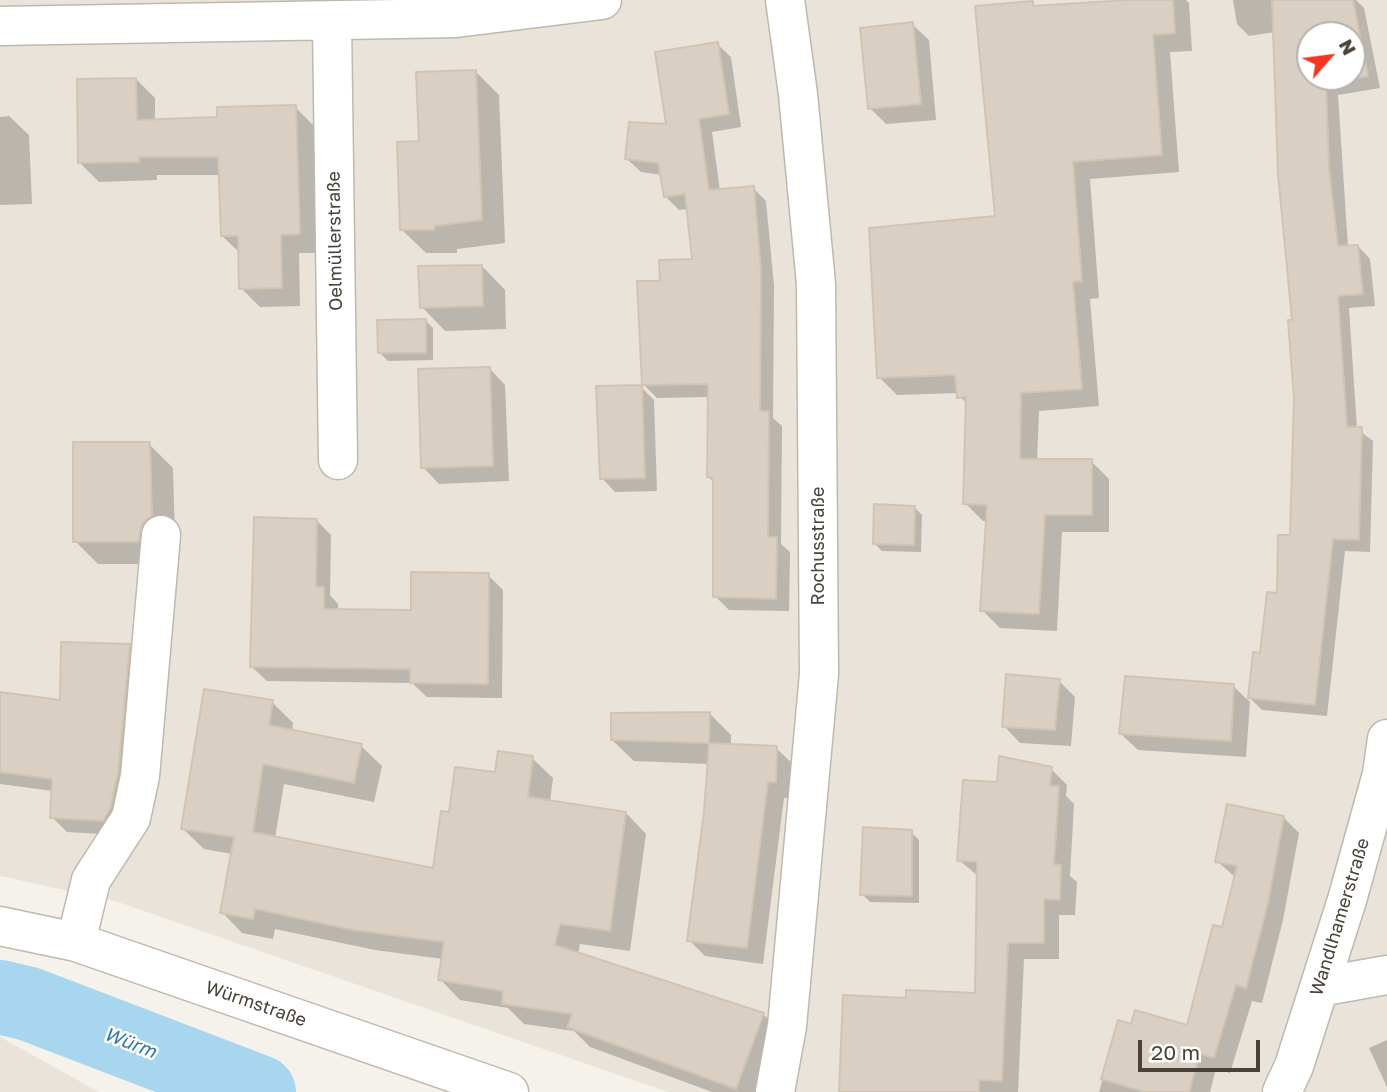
<!DOCTYPE html>
<html>
<head>
<meta charset="utf-8">
<style>
	body { margin:0 }
	#map { position:relative; width:1387px; height:1092px; overflow:hidden; background:#f5f1eb; font-family:"Golos Text",sans-serif }
	canvas { display:block }
	.north { position:absolute; left:1296px; top:21px; width:70px; height:70px; box-sizing:border-box; background:#fff; border:2px solid #b6b3af; border-radius:50%; rotate:62deg; font-size:19px; font-weight:700; line-height:28px; text-align:center; color:#494238 }
	.north::after { content:''; display:block; margin:auto; width:24px; height:32px; background:#f43722; clip-path:polygon(50% 0,100% 100%,50% 72%,0 100%) }
	.scale { position:absolute; left:1138px; top:1040px; width:122px; height:32px; box-sizing:border-box; border:4px solid #494238; border-top:0; padding-left:9px; font-size:21px; line-height:24px; white-space:nowrap; color:#494238; -webkit-text-stroke:5px #fff; paint-order:stroke }
</style>
</head>
<body>
<div id="map">
<canvas width="1387" height="1092"></canvas>
<div class="north">N</div>
<div class="scale">20 m</div>
</div>
<script>
const c = document.querySelector('canvas').getContext('2d');
c.lineJoin = 'round';
function fillPath(path, color) {
  c.fillStyle = color;
  c.fill(path, 'evenodd');
}
function poly(rows) {
  const path = new Path2D();
  for (const r of rows) {
    path.moveTo(r[0], r[1]);
    for (let i = 2; i < r.length; i += 2) path.lineTo(r[i], r[i + 1]);
  }
  return path;
}
function stroke(path, color, width, dash) {
  c.strokeStyle = color;
  c.lineWidth = width;
  c.lineCap = dash ? 'butt' : 'round';
  c.setLineDash(dash || []);
  c.stroke(path);
}
function write(font, color, halo, rows, align = 'center') {
  c.font = font + ' "Golos Text",sans-serif';
  c.lineWidth = 5;
  c.setLineDash([]);
  c.textBaseline = 'middle';
  c.strokeStyle = halo;
  c.fillStyle = color;
  for (const [text, x, y, turn = 0] of rows) {
    c.save();
    c.translate(x, y);
    c.rotate((+turn || 0) * Math.PI / 180);
    c.textAlign = isNaN(turn) ? turn : align;
    if (halo) c.strokeText(text, 0, 0);
    c.fillText(text, 0, 0);
    c.restore();
  }
}
fillPath(poly([
	[0,0,1387,0,1387,1092,668,1092,115,901,0,876],
	[1310,35,1352,35,1352,77,1310,77],
	[0,1037,99,1092,0,1092]
]), '#e9e3d9');
fillPath(poly([
	[1137,0,1186,0,1189,3,1192,51,1170,52,1179,172,1090,179,1099,298,1090,299,1099,406,1039,411,1037,461,1091,461,1109,479,1109,532,1062,532,1057,631,1000,628,982,610,988,521,983,521,965,503,968,406,958,393,897,395,879,377,997,218,1032,3,1037,8],
	[1233,0,1356,0,1364,8,1380,88,1338,95,1348,247,1358,246,1370,259,1375,306,1349,308,1357,429,1373,441,1370,552,1345,551,1327,716,1262,710,1250,698,1292,537,1294,321,1275,32,1249,36,1237,24],
	[1310,35,1352,35,1352,77,1310,77],
	[912,24,929,40,936,120,886,124,870,108],
	[717,44,731,57,741,127,712,132,720,191,753,188,766,201,774,286,773,418,782,426,781,544,790,552,789,611,729,610,715,596,715,483,708,477,709,397,657,398,643,384,662,282,694,261,688,209,679,210,665,196,662,175,641,172,627,159,668,126],
	[476,72,499,95,505,243,457,249,457,253,426,253,402,230,421,143],
	[136,79,155,98,155,121,219,119,295,107,314,126,318,253,299,253,300,306,260,307,241,288,240,253,222,236,221,175,157,175,157,180,99,182,80,163],
	[9,116,29,135,32,204,0,205,0,117],
	[482,266,505,290,506,329,445,331,422,307],
	[425,320,433,328,433,360,388,361,380,353],
	[489,368,505,385,509,481,439,484,423,467],
	[641,387,654,400,657,491,615,492,602,478],
	[149,444,173,468,175,539,162,564,98,564,75,541],
	[915,508,922,515,921,552,882,551,874,543],
	[317,521,331,535,330,595,338,604,338,611,413,612,488,575,503,590,502,698,427,697,412,683,267,681,252,667],
	[129,646,144,660,118,835,67,832,52,817,53,791,0,784,0,694,62,702],
	[1059,681,1075,697,1071,746,1020,743,1004,726],
	[1233,686,1250,702,1246,757,1138,750,1121,734],
	[272,702,293,723,292,732,361,746,382,766,374,802,284,784,275,838,435,870,451,814,497,774,532,758,553,778,550,802,626,813,646,834,630,951,580,944,578,954,763,1014,784,1035,763,1092,712,1092,590,1047,574,1031,524,1024,508,1008,460,1000,440,979,443,959,375,950,275,929,273,939,242,933,222,912,232,854,204,849,183,829],
	[709,713,731,735,731,746,776,748,793,764,792,798,784,798,763,964,705,956,689,940,709,764,634,761,612,740],
	[1051,769,1067,785,1066,796,1074,804,1070,876,1077,882,1075,915,1059,915,1059,959,1024,959,1018,1092,841,1092,908,1000,977,995,978,876,959,860,999,784],
	[1283,817,1299,833,1283,920,1262,1003,1252,1001,1230,1073,1216,1069,1210,1092,1099,1092,1119,1022,1132,1026,1188,1028,1223,929,1236,878,1217,861],
	[911,832,919,840,919,903,870,902,862,894],
	[1387,1040,1387,1087,1369,1048]
]), '#0003');
stroke(poly([
	[0,997,29,1004,259,1092]
]), '#a9d6ef', 74);
const building = poly([
	[1127,0,1173,0,1175,33,1153,35,1162,155,1073,162,1082,281,1073,282,1082,389,1021,393,1020,459,1092,459,1092,515,1045,515,1039,614,980,611,987,505,963,504,966,397,957,398,955,375,877,378,869,228,995,216,975,6,1033,1,1033,6,1127,0],
	[1272,0,1353,0,1368,76,1326,83,1329,169,1338,246,1358,245,1363,294,1338,296,1347,427,1362,427,1359,540,1333,539,1315,705,1248,698,1253,652,1260,653,1267,592,1277,593,1278,535,1290,535,1294,398,1288,320,1292,320,1278,174,1272,0],
	[1310,35,1352,35,1352,77,1310,77,1310,35],
	[913,22,921,104,868,109,860,28,913,22],
	[718,42,729,114,699,119,709,190,754,186,761,271,760,411,769,411,768,537,777,537,776,599,713,597,713,478,707,477,708,384,642,385,637,281,660,281,659,260,692,259,685,194,664,197,658,163,625,159,629,122,666,124,655,52,718,42],
	[476,70,482,220,434,226,434,230,400,230,397,142,419,141,416,72,476,70],
	[136,78,137,120,217,117,217,107,296,105,300,234,281,235,282,288,239,289,238,236,221,236,218,157,139,157,139,162,78,163,77,79,136,78],
	[482,265,483,306,420,308,418,266,482,265],
	[426,319,426,353,378,353,377,320,426,319],
	[490,367,493,466,421,468,418,369,490,367],
	[642,385,645,478,600,479,596,386,642,385],
	[73,442,150,442,152,515,143,523,138,542,73,542,73,442],
	[874,504,915,506,914,545,873,544,874,504],
	[254,517,317,519,316,587,324,587,324,609,411,610,411,572,489,573,488,684,410,683,410,669,250,667,254,517],
	[61,642,130,644,118,773,110,809,103,821,50,818,52,779,0,772,0,692,60,700,61,642],
	[1006,674,1060,679,1055,730,1002,727,1006,674],
	[1125,676,1234,684,1231,741,1119,734,1125,676],
	[204,689,273,700,269,725,362,744,354,783,263,764,253,832,433,868,441,811,449,812,455,767,495,772,498,751,533,756,528,797,626,812,610,931,560,924,555,945,764,1013,736,1089,567,1027,572,1014,502,1004,503,991,438,980,444,942,353,930,255,909,253,919,220,913,234,837,181,829,204,689],
	[710,712,709,743,611,740,611,713,710,712],
	[709,743,777,746,776,782,768,782,747,948,687,941,704,812,709,743],
	[999,756,1052,767,1050,786,1059,786,1054,864,1061,865,1060,900,1044,899,1044,943,1008,943,1002,1081,979,1080,979,1092,839,1092,843,995,906,998,906,990,975,993,977,862,957,861,963,780,997,782,999,756],
	[1227,804,1284,816,1268,903,1246,988,1236,985,1214,1058,1200,1054,1189,1092,1145,1092,1101,1079,1118,1020,1131,1024,1135,1010,1187,1025,1213,925,1222,927,1237,866,1215,862,1227,804],
	[863,827,912,830,912,896,860,895,863,827]
]);
fillPath(building, '#d9cfc3');
stroke(building, '#d1c4b3', 2);
const minor = poly([
	[332,22,338,460],
	[0,26,456,18,602,0],
	[0,926,76,942,509,1092],
	[76,942,91,880,131,818,140,776,161,535],
	[1319,987,1387,975],
	[775,1092,787,1026,819,674,816,284,798,94,785,0],
	[1282,1092,1294,1066,1347,900,1382,774,1387,739]
]);
stroke(minor, '#c0b8ad', 41);
stroke(minor, '#fff', 38);
write('18px', '#494238', '#fff', [
	["Oelmüllerstraße",335,241,-91],
	["Rochusstraße",818,546,-90],
	["Wandlhamerstraße",1340,917,-73],
	["Würmstraße",256,1004,19]
]);
write('italic 19px', '#3078a3', '#fff', [
	["Würm",130,1043,21]
]);
</script>
</body>
</html>
